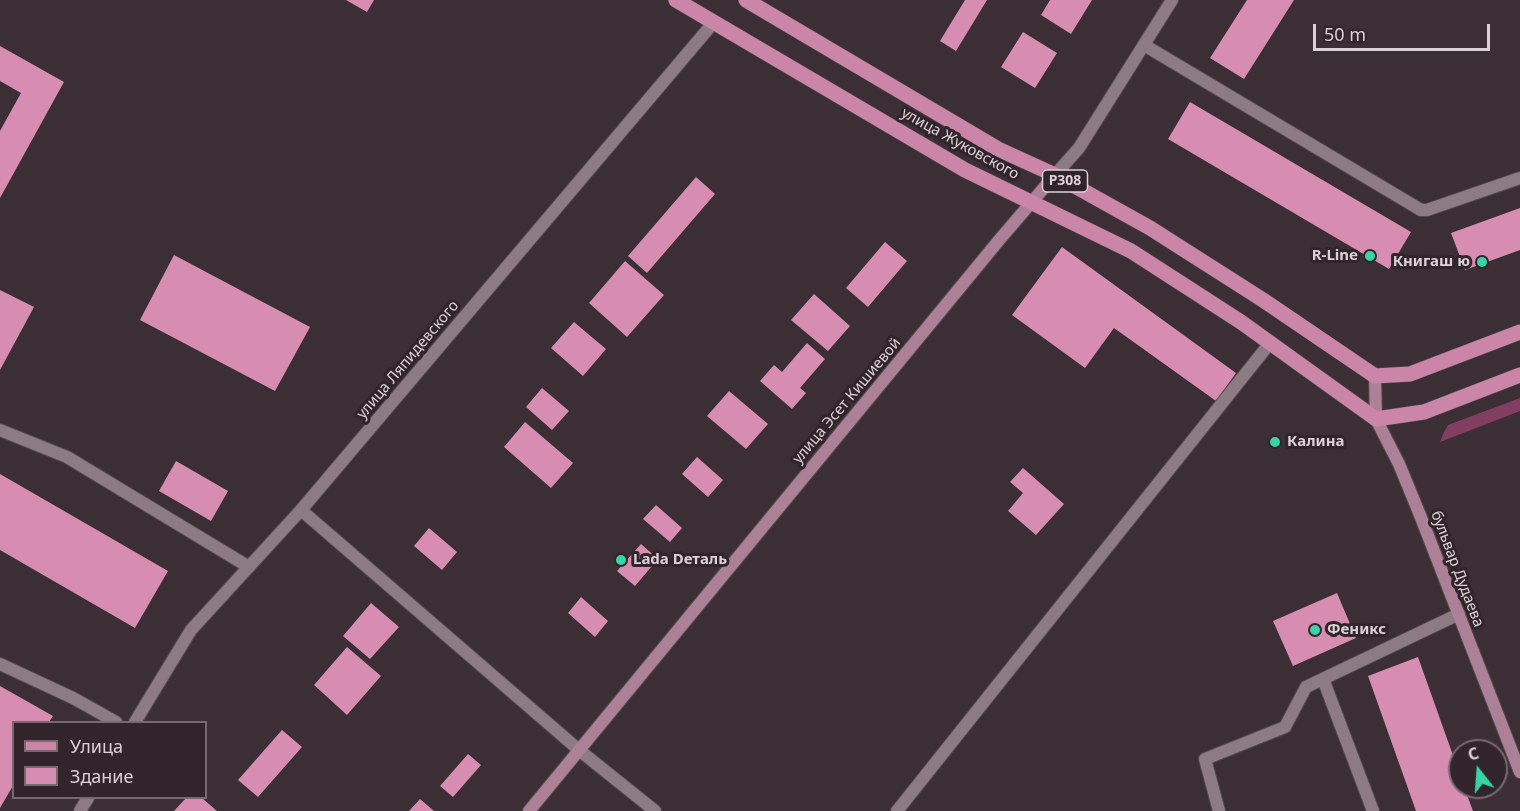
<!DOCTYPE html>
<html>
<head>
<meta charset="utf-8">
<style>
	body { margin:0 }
	#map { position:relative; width:1520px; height:811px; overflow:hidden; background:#3c2e35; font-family:"Noto Sans",sans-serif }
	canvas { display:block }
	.legend { position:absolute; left:12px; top:721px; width:195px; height:78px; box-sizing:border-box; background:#32242b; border:2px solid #76696f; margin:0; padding:8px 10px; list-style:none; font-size:18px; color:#dbd1d6 }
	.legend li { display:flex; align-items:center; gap:12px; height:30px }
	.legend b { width:30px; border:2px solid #76696f }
	.north { position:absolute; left:1448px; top:739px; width:60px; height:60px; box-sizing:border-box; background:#32242b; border:2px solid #76696f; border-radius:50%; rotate:343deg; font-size:16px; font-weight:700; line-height:24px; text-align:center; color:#dbd1d6 }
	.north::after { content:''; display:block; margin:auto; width:21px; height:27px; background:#38d4a6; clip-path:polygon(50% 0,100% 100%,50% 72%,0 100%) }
	.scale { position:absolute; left:1313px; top:24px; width:177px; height:27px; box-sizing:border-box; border:3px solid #dbd1d6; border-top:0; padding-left:8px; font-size:18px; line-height:21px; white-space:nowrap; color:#dbd1d6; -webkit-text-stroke:4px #32242b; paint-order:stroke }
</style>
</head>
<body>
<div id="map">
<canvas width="1520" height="811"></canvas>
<ul class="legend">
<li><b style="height:8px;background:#ca85a9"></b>Улица</li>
<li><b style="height:16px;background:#d78cb2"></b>Здание</li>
</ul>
<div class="north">С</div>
<div class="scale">50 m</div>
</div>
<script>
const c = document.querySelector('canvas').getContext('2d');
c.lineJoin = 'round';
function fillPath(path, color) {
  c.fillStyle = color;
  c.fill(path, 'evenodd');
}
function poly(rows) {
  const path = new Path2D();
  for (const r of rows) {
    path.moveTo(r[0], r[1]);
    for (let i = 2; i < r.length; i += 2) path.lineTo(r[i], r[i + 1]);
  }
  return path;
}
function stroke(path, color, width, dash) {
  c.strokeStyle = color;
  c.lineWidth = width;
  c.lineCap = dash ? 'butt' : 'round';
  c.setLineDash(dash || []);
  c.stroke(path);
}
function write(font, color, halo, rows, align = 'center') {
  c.font = font + ' "Noto Sans",sans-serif';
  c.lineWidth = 6;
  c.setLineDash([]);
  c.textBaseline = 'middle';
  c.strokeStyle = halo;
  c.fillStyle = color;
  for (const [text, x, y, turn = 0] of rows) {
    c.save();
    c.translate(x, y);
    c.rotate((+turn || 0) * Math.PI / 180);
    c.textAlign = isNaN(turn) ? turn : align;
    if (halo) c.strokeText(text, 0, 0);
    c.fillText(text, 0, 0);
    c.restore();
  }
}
fillPath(poly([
	[1520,398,1520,411,1440,442,1443,434,1448,425]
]), '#813e62');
fillPath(poly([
	[346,0,374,0,367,12],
	[965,0,987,0,956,51,940,41],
	[1050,0,1092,0,1071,34,1041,15],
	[1247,0,1294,0,1244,79,1210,58],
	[1023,32,1057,53,1035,88,1001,67],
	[0,46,64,82,0,198,0,131,21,93,0,81],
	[1190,102,1411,232,1389,269,1168,139],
	[696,177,715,194,647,273,628,256],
	[1520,208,1520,250,1465,270,1451,233],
	[885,242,907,261,868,307,846,288],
	[1062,247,1236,373,1216,401,1114,328,1085,368,1012,315],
	[174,255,310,327,275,391,140,320],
	[625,261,664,295,627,337,589,303],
	[0,290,34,307,0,370],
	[814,294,850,326,828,351,791,320],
	[574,322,606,349,583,376,551,348],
	[807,343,825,359,800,388,806,393,792,409,760,381,774,365,782,372],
	[542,388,569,411,552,430,526,407],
	[729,391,768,424,746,449,707,416],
	[525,422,573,463,551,488,504,447],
	[697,457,723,480,708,497,682,474],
	[176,461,228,491,211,521,159,491],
	[1023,468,1064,504,1036,535,1008,511,1023,493,1010,482],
	[0,474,168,571,135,628,0,550],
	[656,505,682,528,670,542,643,519],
	[429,528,457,552,442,570,414,546],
	[641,544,658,559,635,586,617,571],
	[1337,593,1356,638,1293,666,1273,621],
	[581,597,608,621,595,637,568,613],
	[371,603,399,627,370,659,343,636],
	[347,647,381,676,347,715,314,685],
	[1418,657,1460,775,1460,787,1464,787,1473,811,1416,811,1368,676],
	[0,686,53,716,49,722,14,722,14,784,0,808],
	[282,730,302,747,258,797,238,780],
	[468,754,481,765,453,797,440,786],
	[186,798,202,798,217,811,174,811],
	[420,799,434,811,409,811]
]), '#d78cb2');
const service = poly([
	[1144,45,1421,210,1427,210,1520,178],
	[0,430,67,457,249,567],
	[0,664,73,698,116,722],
	[1323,679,1373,811],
	[1219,811,1205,759,1285,727,1306,687,1459,614]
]);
const minor = poly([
	[301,510,579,750,655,811],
	[135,722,191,630,301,510,714,22],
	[80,811,88,798],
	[897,811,1270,343]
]);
const tertiary = poly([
	[1055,175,1079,148,1172,0]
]);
const secondary = poly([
	[1375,376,1376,419,1399,464,1420,515,1520,772],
	[529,811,1000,239,1055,175]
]);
const primary = poly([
	[676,0,965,170,1131,251,1241,322,1376,419,1424,412,1520,375],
	[746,0,998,149,1055,175,1150,228,1263,300,1375,376,1410,374,1520,332]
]);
stroke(service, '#574a50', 14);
stroke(minor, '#574a50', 14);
stroke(tertiary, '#574a50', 14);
stroke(secondary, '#574a50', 14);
stroke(primary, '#574a50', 16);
stroke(service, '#8d7b83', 12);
stroke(minor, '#8d7b83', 12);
stroke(tertiary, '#8d7b83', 12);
stroke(secondary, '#ac8096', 12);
stroke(primary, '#ca85a9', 15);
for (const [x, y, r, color] of [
	[1370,256,6,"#38d4a6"],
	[1482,262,6,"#38d4a6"],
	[1275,442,6,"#38d4a6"],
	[621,560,6,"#38d4a6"],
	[1315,630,6,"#38d4a6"]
]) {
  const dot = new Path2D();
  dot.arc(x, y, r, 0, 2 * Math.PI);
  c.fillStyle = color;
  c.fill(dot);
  stroke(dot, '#32242b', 2);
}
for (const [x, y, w] of [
	[1065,181,45]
]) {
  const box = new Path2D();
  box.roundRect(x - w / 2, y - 11, w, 22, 4.5);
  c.fillStyle = '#32242b';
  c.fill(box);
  stroke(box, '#dbd1d6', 1.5);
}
write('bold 14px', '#dbd1d6', null, [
	["P308",1065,181]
]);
write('15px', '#dbd1d6', '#32242b', [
	["улица Жуковского",960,144,29],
	["улица Ляпидевского",408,360,-50],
	["улица Эсет Кишиевой",847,401,-50],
	["бульвар Дудаева",1457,569,69]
]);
write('bold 15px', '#dbd1d6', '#32242b', [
	["R-Line",1358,256,"right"],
	["Книгаш ю",1470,262,"right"],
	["Калина",1287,442],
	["Lada Dеталь",633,560],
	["Феникс",1327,630]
], 'left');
</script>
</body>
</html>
